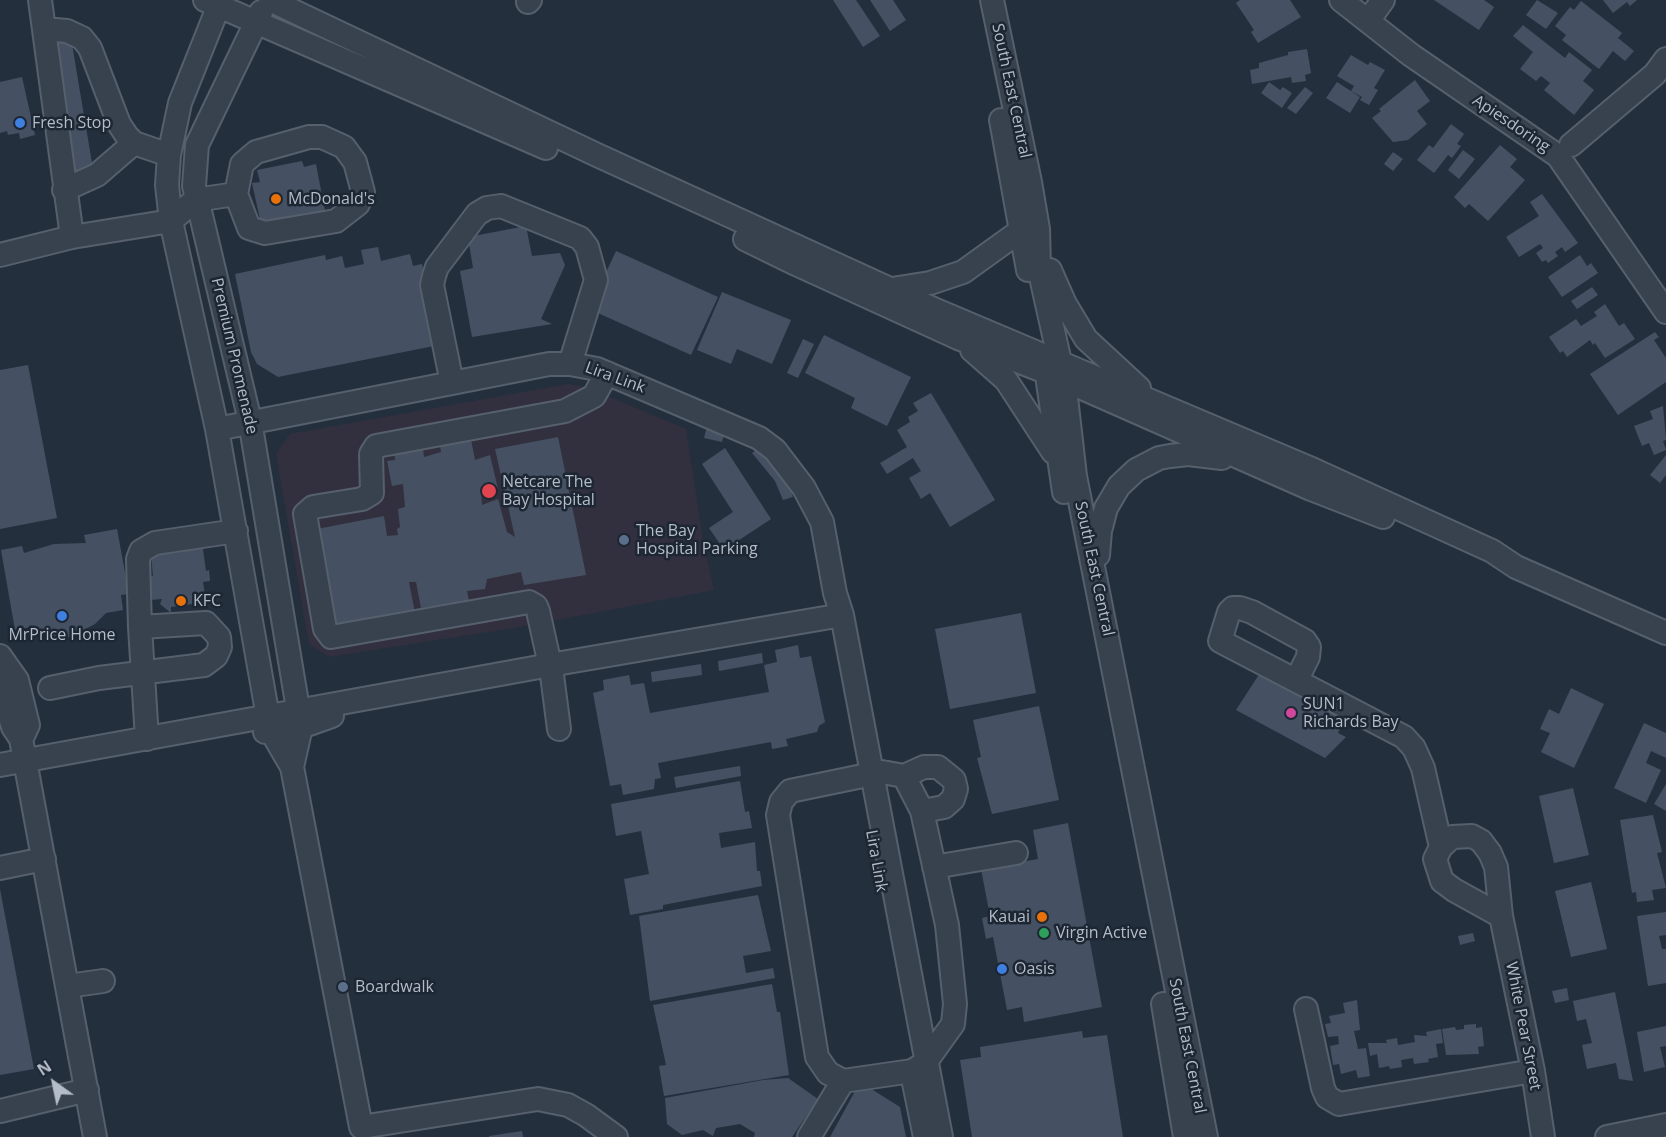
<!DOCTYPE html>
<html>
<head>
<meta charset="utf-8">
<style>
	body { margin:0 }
	#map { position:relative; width:1666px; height:1137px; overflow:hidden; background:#242f3e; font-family:"Open Sans",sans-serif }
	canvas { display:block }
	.north { position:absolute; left:24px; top:1053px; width:60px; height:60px; -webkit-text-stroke:4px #1d2633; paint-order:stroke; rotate:327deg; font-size:16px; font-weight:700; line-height:24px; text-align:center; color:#b4bcc9 }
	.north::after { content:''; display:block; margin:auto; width:21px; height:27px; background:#b4bcc9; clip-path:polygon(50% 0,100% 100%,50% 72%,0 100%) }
</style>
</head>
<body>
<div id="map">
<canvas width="1666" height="1137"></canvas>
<div class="north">N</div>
</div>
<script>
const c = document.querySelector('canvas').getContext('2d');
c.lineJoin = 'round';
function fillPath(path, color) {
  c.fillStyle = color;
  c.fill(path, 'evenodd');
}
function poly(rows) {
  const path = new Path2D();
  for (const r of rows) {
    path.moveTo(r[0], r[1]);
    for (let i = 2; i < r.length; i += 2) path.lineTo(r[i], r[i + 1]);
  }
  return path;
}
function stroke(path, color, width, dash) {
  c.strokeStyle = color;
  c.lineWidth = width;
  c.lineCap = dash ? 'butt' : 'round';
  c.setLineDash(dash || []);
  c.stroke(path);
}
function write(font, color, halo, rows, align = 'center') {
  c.font = font + ' "Open Sans",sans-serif';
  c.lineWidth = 5;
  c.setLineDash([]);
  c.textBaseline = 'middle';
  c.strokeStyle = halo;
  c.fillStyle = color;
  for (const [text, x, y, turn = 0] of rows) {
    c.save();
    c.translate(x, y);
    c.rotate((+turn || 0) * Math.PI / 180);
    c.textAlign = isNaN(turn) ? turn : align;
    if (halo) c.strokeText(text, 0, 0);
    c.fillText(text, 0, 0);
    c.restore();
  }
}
fillPath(poly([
	[568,384,586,387,686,429,704,546,714,590,526,626,329,657,309,644,276,454,290,434]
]), '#32303f');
fillPath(poly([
	[833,0,856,0,880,36,863,47],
	[870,0,893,0,906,20,890,31],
	[1240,0,1290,0,1301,17,1258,43,1251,32,1254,30,1236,3],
	[1434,0,1484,0,1494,7,1479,30],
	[1537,0,1558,13,1546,29,1526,15],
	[1603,0,1637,0,1630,6,1627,2,1613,13],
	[1581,1,1622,33,1618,38,1634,51,1625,61,1613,51,1599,69,1562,40,1566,35,1555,26,1570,7,1574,10],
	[1523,25,1565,58,1569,52,1592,70,1583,81,1594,90,1574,115,1544,90,1550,83,1541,76,1536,81,1520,69,1533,52,1513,36],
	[71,38,94,175,71,179,49,42],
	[1307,49,1311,73,1305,75,1306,81,1292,83,1291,77,1252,84,1250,70,1259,68,1259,63,1288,55,1288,52],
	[1351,55,1368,65,1370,62,1385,70,1374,88,1378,90,1369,105,1360,100,1362,97,1351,91,1354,86,1337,76],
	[22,77,35,135,20,139,19,133,8,135,7,131,0,133,0,82],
	[1415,80,1430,101,1417,111,1427,124,1408,140,1393,142,1372,118,1381,111,1379,109],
	[1269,82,1280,90,1283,87,1292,93,1282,108,1261,93],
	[1337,82,1360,97,1350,113,1326,98],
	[1305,87,1313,93,1296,114,1287,108],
	[1451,124,1464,134,1457,144,1461,146,1452,158,1448,155,1434,173,1417,160,1429,145,1433,148],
	[1500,145,1517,159,1510,167,1525,180,1488,221,1469,204,1465,208,1454,197],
	[1463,150,1475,159,1459,179,1448,170],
	[1393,152,1403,159,1393,171,1384,164],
	[302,161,304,167,316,164,325,211,261,224,252,183,260,182,257,170],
	[1542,194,1578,243,1565,252,1562,247,1555,252,1558,256,1548,263,1546,260,1542,262,1536,253,1543,248,1540,244,1519,257,1506,237,1539,216,1530,202],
	[526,226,532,256,560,253,565,265,541,319,552,324,472,337,460,271,473,268,468,237],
	[378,247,381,261,410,254,413,266,422,264,439,345,278,377,257,364,251,352,235,274,325,255,326,260,342,256,345,268,364,264,361,250],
	[616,251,718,297,691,355,589,309],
	[1580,255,1587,266,1591,263,1598,273,1562,297,1548,277],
	[1592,287,1598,295,1577,309,1571,301],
	[722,292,791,320,772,364,737,349,731,364,697,350],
	[1605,304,1619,326,1624,323,1635,339,1605,358,1595,343,1593,345,1590,340,1567,357,1563,351,1560,353,1549,337,1576,319,1581,326,1597,316,1594,312],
	[1655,332,1659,337,1654,340,1666,358,1666,382,1618,415,1590,374],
	[824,335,911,377,887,426,851,408,855,398,805,373],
	[803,339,814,344,798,378,787,373],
	[28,365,57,518,0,529,0,370],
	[931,393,995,500,950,527,930,493,921,499,909,478,921,471,913,458,887,474,880,463,907,447,897,430,910,422,908,417,918,411,913,403],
	[1663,406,1666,440,1663,441,1666,450,1654,455,1649,443,1642,446,1634,426,1653,419,1650,411],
	[707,426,725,431,722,442,704,438],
	[470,434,475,460,490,455,498,489,481,492,482,505,498,499,507,532,515,537,495,449,558,437,586,575,524,585,521,572,487,579,485,589,467,591,469,601,421,608,416,582,409,582,415,613,328,626,312,530,384,516,387,536,398,535,397,529,400,527,398,509,405,507,403,484,392,486,387,461,395,460,394,447,422,441,424,457,441,452,439,438],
	[762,446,784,473,793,497,783,500,775,481,752,453],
	[725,448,771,519,724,550,709,528,733,512,702,464],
	[1666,455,1666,475,1660,483,1650,475],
	[117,529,129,594,121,595,123,610,106,613,95,624,70,637,47,636,31,627,15,630,1,550,22,546,24,553,54,544,86,543,84,535],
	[202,542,206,571,209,570,210,581,203,582,206,602,171,607,171,613,160,604,162,599,150,600,146,577,153,576,151,555,166,553,165,543],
	[1021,613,1036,693,950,709,935,629],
	[798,645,800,658,811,656,825,722,819,726,817,732,786,739,788,746,772,749,771,742,658,763,661,778,655,779,654,789,623,795,621,784,610,786,593,693,604,690,603,680,629,675,631,685,644,683,650,713,769,692,764,665,777,662,775,650],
	[762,653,763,663,719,671,718,661],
	[701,664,702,675,652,682,651,672],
	[1260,673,1346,716,1338,733,1346,737,1325,758,1236,710],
	[1571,688,1604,704,1574,768,1541,752,1550,733,1540,729,1549,709,1559,714],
	[1039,706,1059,800,992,814,977,758,981,757,973,720],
	[1644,723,1666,733,1666,758,1651,751,1646,763,1661,770,1646,803,1614,788],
	[740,766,741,776,676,788,674,777],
	[740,781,745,812,749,811,752,828,719,833,721,848,755,842,757,871,760,871,762,886,663,905,663,909,630,915,624,879,649,874,641,831,616,836,611,804],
	[1666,784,1666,811,1654,804],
	[1573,788,1589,855,1554,863,1539,796],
	[1653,815,1662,852,1657,853,1666,888,1652,890,1654,900,1637,902,1636,892,1632,893,1620,820],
	[1068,823,1102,1007,1024,1022,1022,1007,1007,1010,993,937,986,939,982,918,990,916,981,869,1038,859,1033,830],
	[1591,882,1607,949,1571,957,1555,891],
	[0,889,34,1069,0,1075],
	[758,895,771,951,743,956,746,973,773,968,775,978,650,1001,639,916],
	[1666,912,1666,935,1659,936,1662,949,1666,949,1666,983,1648,986,1637,916],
	[1473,933,1475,941,1460,945,1458,936],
	[772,984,777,1012,780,1012,789,1075,664,1096,659,1066,666,1065,653,1005],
	[1567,988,1569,1000,1555,1003,1552,991],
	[1615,992,1633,1081,1619,1079,1616,1063,1587,1069,1582,1045,1592,1043,1586,1019,1577,1021,1573,1001],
	[1357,1000,1360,1030,1354,1031,1358,1049,1366,1048,1370,1076,1358,1078,1356,1070,1341,1074,1339,1064,1333,1065,1330,1046,1339,1044,1338,1036,1328,1037,1325,1024,1331,1023,1329,1016,1345,1013,1343,1003],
	[1476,1024,1476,1028,1482,1027,1484,1046,1478,1047,1479,1054,1446,1055,1442,1029,1455,1027,1456,1030,1464,1029,1464,1025],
	[1666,1026,1666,1046,1660,1047,1665,1067,1644,1072,1637,1032],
	[1441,1029,1443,1043,1436,1044,1438,1057,1428,1059,1429,1062,1414,1064,1413,1058,1401,1060,1402,1067,1390,1069,1389,1066,1379,1068,1377,1054,1370,1056,1368,1043,1387,1043,1386,1040,1397,1038,1398,1045,1415,1042,1414,1035,1427,1036,1426,1032],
	[1082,1031,1083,1038,1107,1035,1123,1137,972,1137,960,1060,981,1057,980,1047],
	[788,1078,818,1099,792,1137,754,1137,755,1133,740,1124,716,1128,713,1136,703,1130,682,1135,667,1124,665,1098,763,1080],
	[860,1082,900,1107,906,1137,830,1137],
	[522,1131,523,1137,489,1137,489,1136]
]), '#455162');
const minor = poly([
	[40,0,72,237],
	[205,0,546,148],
	[221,0,180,103,169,155,167,185,171,221,217,429,268,717,271,731,292,767,361,1127,538,1099,568,1105,586,1115,616,1137],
	[270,0,597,155,938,311,1314,470,1492,551,1516,567,1666,633],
	[992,0,1030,182,1038,229,1039,268,1064,380,1075,476,1206,1137],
	[1341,0,1411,55,1558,156,1666,312],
	[528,2,530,0],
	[261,12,197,145,194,186,250,421,301,727,292,767],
	[1368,21,1383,0],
	[44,29,67,31,82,38,90,48,119,124,127,136,134,143,169,155],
	[1001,120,1028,270],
	[309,137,322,137,344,147,355,162,363,192,358,204,336,221,265,233,249,228,236,194,242,164,256,152,309,137],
	[1571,145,1655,74,1666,59],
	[64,190,97,175,134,143],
	[745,239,796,264,958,338,1046,372,1311,489,1383,517],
	[0,255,72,237,171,221,195,200,236,194],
	[1050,270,1065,304,1086,339,1139,388],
	[892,289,930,283,963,272,1020,231],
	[972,350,1006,380,1053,452],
	[1045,362,1064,492],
	[452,383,432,285,434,276,437,267,477,214,487,208,501,206,580,238,587,247,596,280,570,364],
	[217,429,549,364,570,364,597,369,759,438,775,450,804,488,822,522,835,593,842,615],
	[1098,555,1100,531,1106,508,1119,486,1136,470,1159,458,1170,456,1188,454,1222,458],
	[0,656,0,684,13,727,21,739,95,1137],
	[0,656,17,680,28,725,22,738],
	[550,665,538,611,536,606,529,602,331,637,325,629,305,514,313,507,362,499,372,493,371,454,376,446,565,411,594,396,607,373],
	[552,675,559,729],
	[1297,679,1308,657,1309,647,1305,641,1252,612,1240,608,1233,608,1229,612,1220,641,1404,737,1414,748,1423,768,1441,847],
	[50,688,99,678,204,665,216,656,220,647,219,637,206,623,140,627],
	[265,732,301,727,332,716],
	[147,739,140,627,138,559,141,551,155,543,236,531],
	[0,765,550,665,842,615,941,1137],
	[882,772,904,776,922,811,947,925,955,1004,953,1024,925,1063,912,1071,843,1081,828,1073,817,1057,778,815,781,802,790,791,882,772],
	[904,776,924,767,938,767,954,780,956,789,953,799,944,807,922,811],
	[934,867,1016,853],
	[0,868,44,859],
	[1501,916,1454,890,1442,881,1435,859,1441,847,1452,837,1472,836,1481,841,1490,853,1496,867,1501,916,1533,1071,1543,1137],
	[68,986,103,981],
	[1163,1004,1185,1137],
	[1306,1009,1323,1088,1327,1097,1339,1104,1533,1071],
	[914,1083,925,1137],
	[0,1111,87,1090],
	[809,1137,843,1081],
	[1607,1137,1666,1125]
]);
stroke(minor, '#565f6c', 26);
stroke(minor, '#38414e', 22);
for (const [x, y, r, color] of [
	[20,123,6,"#3f7fe0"],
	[276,199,6,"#e8710a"],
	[489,491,8,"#e0444e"],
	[624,540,6,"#5c6f8a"],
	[181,601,6,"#e8710a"],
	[62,616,6,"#3f7fe0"],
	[1291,713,6,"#d1479c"],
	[1042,917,6,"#e8710a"],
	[1044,933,6,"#2e9e5b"],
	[1002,969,6,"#3f7fe0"],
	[343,987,6,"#5c6f8a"]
]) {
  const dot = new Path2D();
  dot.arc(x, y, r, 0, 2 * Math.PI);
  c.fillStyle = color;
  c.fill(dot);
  stroke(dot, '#1d2633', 2);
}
write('16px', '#b4bcc9', '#1d2633', [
	["South East Central",1011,91,78],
	["Apiesdoring",1511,124,34],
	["Premium Promenade",234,356,77],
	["Lira Link",615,378,20],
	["South East Central",1094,569,78],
	["Lira Link",876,861,80],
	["White Pear Street",1523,1026,79],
	["South East Central",1187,1046,79]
]);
write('16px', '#b4bcc9', '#1d2633', [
	["Fresh Stop",32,123],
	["McDonald's",288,199],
	["Netcare The",502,482],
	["Bay Hospital",502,500],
	["The Bay",636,531],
	["Hospital Parking",636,549],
	["KFC",193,601],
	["MrPrice Home",62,635,"center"],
	["SUN1",1303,704],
	["Richards Bay",1303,722],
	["Kauai",1030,917,"right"],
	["Virgin Active",1056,933],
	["Oasis",1014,969],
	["Boardwalk",355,987]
], 'left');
</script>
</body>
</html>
